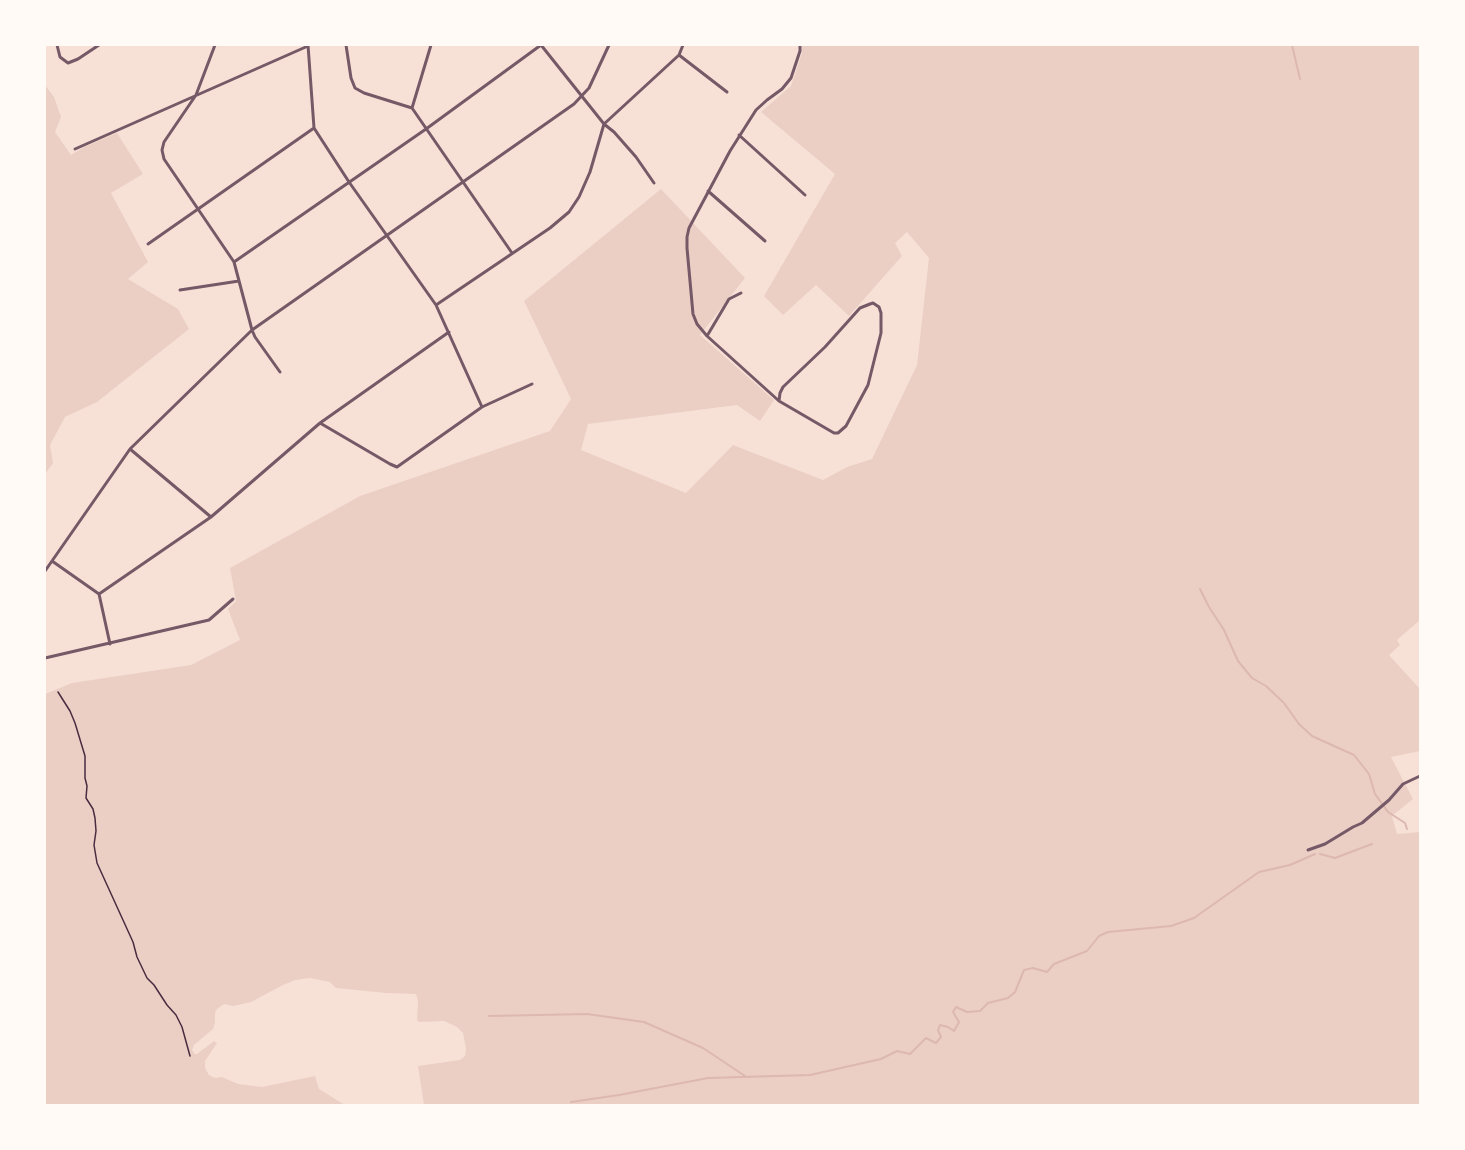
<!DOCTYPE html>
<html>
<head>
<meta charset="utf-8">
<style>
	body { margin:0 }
	#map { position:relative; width:1465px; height:1150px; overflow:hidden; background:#f7e1d7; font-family:Lato,sans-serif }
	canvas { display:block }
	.frame { position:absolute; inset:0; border:46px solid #fffaf5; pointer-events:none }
</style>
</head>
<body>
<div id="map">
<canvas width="1465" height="1150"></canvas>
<div class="frame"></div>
</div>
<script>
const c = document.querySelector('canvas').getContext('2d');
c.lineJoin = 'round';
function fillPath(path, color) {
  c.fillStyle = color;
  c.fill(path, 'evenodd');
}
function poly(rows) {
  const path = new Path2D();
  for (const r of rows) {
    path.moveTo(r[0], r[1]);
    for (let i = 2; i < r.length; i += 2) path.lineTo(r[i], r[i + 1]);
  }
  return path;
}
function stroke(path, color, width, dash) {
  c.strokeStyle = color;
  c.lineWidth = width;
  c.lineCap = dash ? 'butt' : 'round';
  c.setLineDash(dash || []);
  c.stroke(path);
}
fillPath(poly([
	[802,45,1420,45,1420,620,1397,640,1400,645,1389,655,1420,689,1420,751,1391,757,1413,799,1392,816,1397,834,1420,832,1420,1105,424,1105,418,1066,460,1060,465,1056,466,1049,463,1033,457,1027,444,1021,419,1022,417,1020,418,1001,416,994,386,993,336,988,330,982,310,978,295,980,281,986,251,1002,233,1006,224,1004,217,1009,215,1013,215,1022,213,1029,194,1045,192,1050,195,1054,197,1054,214,1041,217,1043,205,1061,205,1068,209,1075,215,1078,222,1077,238,1084,262,1087,315,1076,319,1089,345,1105,45,1105,45,694,72,683,191,665,240,640,228,609,236,601,230,568,360,496,550,431,571,399,524,301,661,189,745,278,700,335,774,400,760,421,737,405,588,424,581,450,686,493,733,445,823,480,847,467,872,459,917,365,929,258,907,232,895,243,902,256,849,316,816,285,783,315,764,296,835,174,761,112,791,86,802,53],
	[45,85,54,97,61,117,55,132,71,155,84,147,117,133,143,174,111,193,148,262,128,279,178,309,189,329,97,402,65,417,50,445,53,463,45,474]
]), '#ebcfc5');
stroke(poly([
	[1292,45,1300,79],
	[1200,589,1209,607,1224,630,1238,661,1252,678,1266,686,1284,703,1299,724,1312,736,1354,755,1369,774,1375,794,1388,812,1405,823,1407,829],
	[1320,854,1335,858,1372,844],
	[489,1016,587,1014,644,1022,703,1048,745,1076],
	[571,1102,619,1095,708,1078,810,1075,881,1059,897,1051,910,1054,926,1038,936,1043,941,1037,938,1030,940,1025,948,1027,954,1031,959,1022,953,1012,956,1007,967,1012,980,1011,988,1003,1008,998,1015,992,1024,970,1033,968,1047,972,1054,964,1087,951,1099,936,1108,932,1171,926,1194,918,1259,872,1290,865,1315,854]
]), '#dcb8b0', 2);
stroke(poly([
	[58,692,70,711,75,723,85,756,85,778,87,786,86,798,93,809,95,818,96,831,94,845,97,863,133,942,137,957,147,978,154,985,167,1005,176,1015,182,1027,190,1056]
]), '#4a2c40', 1.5);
stroke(poly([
	[57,45,60,57,68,63,78,59,99,45],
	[215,45,196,95,164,142,162,150,164,159,234,262,252,330,255,337,280,372],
	[308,45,314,128,349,182,436,305,482,407],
	[346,45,351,78,355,88,364,93,412,108,512,253],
	[679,55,727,92],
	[412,108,431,45],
	[739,135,805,195],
	[75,149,308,46],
	[708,191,765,241],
	[148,244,314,128],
	[234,262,426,129,541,45,604,124,614,132,636,157,654,183],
	[180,290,239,281],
	[436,305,550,228,569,212,579,197,590,172,604,124,679,55,683,45],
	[707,336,729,299,741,293],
	[779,401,780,393,783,387,825,347,860,308,870,304,873,303,879,307,881,313,881,333,868,385,846,426,838,433,834,433,779,401,707,336,697,324,693,314,687,248,687,237,689,228,730,151,756,110,767,100,782,89,791,78,800,51,800,45],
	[320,423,390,464,397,467,482,407,532,384],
	[130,449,211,517],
	[52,561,99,594,110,644],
	[45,571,130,449,252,330,574,104,589,88,609,45],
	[99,594,211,517,320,423,449,332],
	[45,658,209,620,233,599],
	[1308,850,1325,844,1353,827,1362,823,1389,800,1403,784,1420,776]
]), '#755966', 3);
</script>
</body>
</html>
